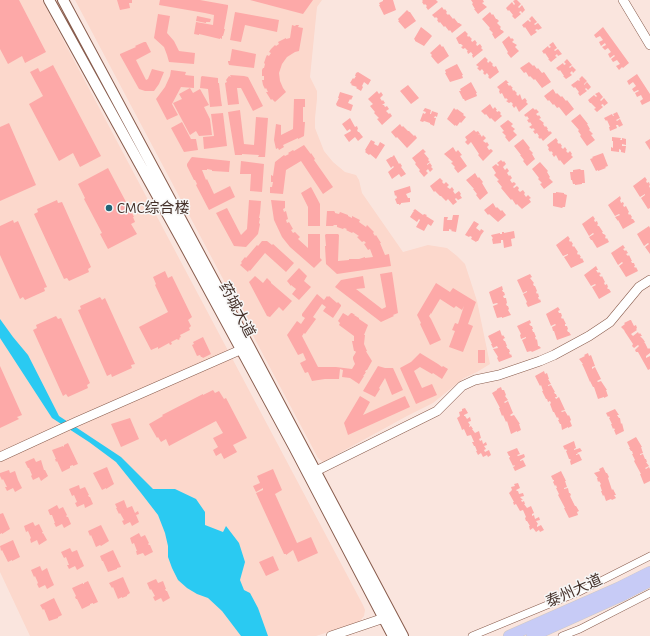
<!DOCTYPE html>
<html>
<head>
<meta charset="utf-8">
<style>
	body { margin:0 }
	canvas { display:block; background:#fae5de }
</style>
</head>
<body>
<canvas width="650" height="636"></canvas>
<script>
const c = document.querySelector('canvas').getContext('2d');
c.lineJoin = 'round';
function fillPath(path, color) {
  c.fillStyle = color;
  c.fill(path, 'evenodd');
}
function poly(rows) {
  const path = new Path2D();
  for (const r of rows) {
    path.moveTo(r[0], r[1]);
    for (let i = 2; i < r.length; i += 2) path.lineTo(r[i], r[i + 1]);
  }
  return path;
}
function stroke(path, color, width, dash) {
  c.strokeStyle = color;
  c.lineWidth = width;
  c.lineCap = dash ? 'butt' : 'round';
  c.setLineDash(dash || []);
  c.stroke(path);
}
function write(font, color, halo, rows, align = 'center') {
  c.font = font + ' "Alegreya Sans","Noto Sans SC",sans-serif';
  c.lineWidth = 3;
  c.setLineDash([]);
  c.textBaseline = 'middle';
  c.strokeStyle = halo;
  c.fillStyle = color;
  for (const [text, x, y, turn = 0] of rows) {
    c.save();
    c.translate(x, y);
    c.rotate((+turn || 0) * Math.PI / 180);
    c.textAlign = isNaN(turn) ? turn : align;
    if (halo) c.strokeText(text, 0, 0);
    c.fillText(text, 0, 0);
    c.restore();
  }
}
fillPath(poly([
	[0,0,42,0,363,605,365,610,364,616,359,622,316,636,30,636,0,572],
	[75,0,322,0,317,7,310,77,317,91,317,99,315,118,315,128,324,151,333,162,345,172,356,175,359,180,362,193,403,252,428,245,447,248,457,256,465,264,477,301,490,364,477,372,464,378,433,403,407,416,323,462,318,458]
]), '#fcd8cc');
fillPath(poly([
	[0,319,13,337,28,355,59,416,121,457,153,489,175,489,196,499,205,512,205,525,223,532,226,526,239,543,245,562,240,580,244,590,250,593,258,608,268,636,241,636,222,611,208,598,197,594,187,588,178,580,172,568,168,557,168,546,165,533,158,515,141,493,116,462,89,442,52,418,0,338]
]), '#2acaf2');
fillPath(poly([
	[0,0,19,0,46,52,25,63,22,56,8,64,0,49],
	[117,0,132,0,132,3,129,3,130,8,120,10],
	[160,0,200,0,228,5,228,7,224,29,225,29,223,36,222,36,222,39,220,38,220,39,199,34,199,35,194,34,196,22,213,25,214,15,205,13,159,5],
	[250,0,313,0,303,14],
	[383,0,393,0,396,10,384,15,379,5,380,5,379,3,383,1],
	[422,0,436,0,438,2,428,10,426,7,427,6,425,4,424,5,422,2,423,1],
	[471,0,483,0,484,2,482,3,487,7,478,14,474,9,475,9,472,4,473,3],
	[515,0,517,0,521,4,518,7,519,8,522,5,525,10,522,13,521,11,519,12,521,14,515,19,512,16,513,15,509,10,508,11,506,8,512,2,514,5,515,4,513,1],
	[442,7,444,10,445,9,447,12,446,13,448,15,449,14,453,19,454,18,458,23,459,23,462,25,452,33,450,30,449,31,445,26,444,27,440,22,439,23,437,20,438,19,436,17,435,18,432,15],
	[407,10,409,12,410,12,416,21,405,29,398,21,399,21,398,19],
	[235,12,279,20,277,32,245,25,241,42,230,40],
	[490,12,492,15,493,14,496,19,497,19,499,21,497,23,501,27,500,28,501,30,502,30,504,32,495,39,492,34,493,33,489,29,490,28,482,19],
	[158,14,170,16,167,33,174,41,179,51,195,53,194,64,169,62,167,55,164,47,154,38],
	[197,16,211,19,210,22,206,22,206,23,196,21],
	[532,16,537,22,534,24,535,25,538,23,542,28,538,30,537,29,535,30,537,32,531,36,525,27,524,28,522,25,528,20,530,22,531,21,529,19],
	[292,25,295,26,296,25,299,25,298,27,303,28,299,51,295,52,287,57,282,64,279,73,280,81,283,88,286,92,275,102,272,99,271,100,266,92,268,92,266,88,265,89,263,85,262,80,264,80,264,76,262,76,262,70,263,68,264,68,265,64,264,63,266,57,267,55,269,56,271,53,269,52,271,49,275,45,276,46,279,44,278,42,286,38,286,39,290,38],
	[421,27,430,34,432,36,424,46,415,41,415,40,414,39],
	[603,27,629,63,623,68,622,67,619,70,616,66,620,64,617,60,613,62,611,59,615,56,614,55,610,58,608,54,611,52,608,48,605,50,602,47,606,45,605,43,601,46,599,42,603,40,600,36,596,38,594,35],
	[465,31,468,34,467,35,468,37,469,36,472,39,471,40,472,42,475,40,477,43,476,44,477,46,480,44,482,47,481,48,483,50,473,58,472,55,473,55,471,52,468,54,467,51,468,51,465,48,463,49,461,47,463,46,461,44,459,44,456,38],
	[509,36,511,39,512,38,514,40,512,42,517,45,515,47,519,51,511,58,507,53,508,52,502,42],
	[144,42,146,42,151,52,136,60,146,80,148,79,152,69,164,72,159,84,154,91,145,91,139,89,120,55,120,54,136,47,135,46],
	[553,42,557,48,554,50,555,51,558,49,562,54,558,56,557,54,555,56,557,57,551,62,548,59,549,59,545,53,544,54,542,51,548,46,549,48,551,47,549,45],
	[440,44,442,47,443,46,449,56,438,64,436,62,431,56,432,55,430,53],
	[232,49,256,54,254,68,229,65,228,62,228,61,230,61],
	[485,57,488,60,487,61,488,63,490,61,493,64,492,65,494,67,496,66,499,72,490,79,488,77,489,76,487,73,485,75,483,73,484,72,482,69,480,71,477,68,479,67,476,65],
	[567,59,572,65,569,67,570,68,572,66,576,70,573,73,572,71,570,73,572,75,566,79,563,76,564,76,560,70,559,71,556,68,563,63,564,65,566,64,564,62],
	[529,62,533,66,534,65,537,69,538,68,542,73,544,72,551,82,542,88,535,79,534,80,530,76,529,77,526,72,524,73,520,68],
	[457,64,463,75,462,75,463,78,450,82,445,73,446,73,445,70],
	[53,65,101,156,80,167,73,153,59,161,29,104,43,96,30,72,38,68,40,72],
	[171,70,186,72,185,75,194,76,194,88,181,87,172,104,178,115,167,120,156,99,165,87,170,76],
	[358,72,371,80,368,85,364,82,362,86,363,87,361,91,356,88,357,87,351,85,352,84,350,83,353,78,354,79,356,76,355,76,356,73],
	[637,74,650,94,650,101,642,105,640,101,643,99,641,95,637,97,635,93,639,91,638,90,634,92,632,89,636,86,633,82,629,85,627,81],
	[230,75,244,76,248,77,263,106,253,111,241,88,237,88,239,104,228,105,225,83,227,82,226,80,229,76,231,77],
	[202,76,218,78,218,83,219,83,221,100,222,106,210,107,208,89,200,88,201,77],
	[582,76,587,81,584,84,584,85,587,82,591,87,588,90,586,88,585,89,587,91,580,96,578,93,579,92,575,87,574,88,571,85,578,80,579,81,580,80,579,79],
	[506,80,509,83,507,83,509,86,510,85,513,88,512,88,513,91,514,90,517,93,516,94,518,96,520,94,522,100,525,98,527,101,526,102,528,104,519,112,516,106,514,108,512,105,513,104,511,102,509,103,506,101,508,100,506,98,505,99,502,93,500,94,499,91,500,90,497,87],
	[471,82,477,93,476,93,477,96,465,101,464,99,463,99,459,91,461,91,460,89],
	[408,85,419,98,411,104,400,91],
	[190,88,193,93,200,89,209,105,204,107,210,119,212,135,199,136,196,131,190,135,173,103,182,99,179,94],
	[553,89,556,94,557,93,561,97,562,96,566,101,567,100,574,109,566,116,559,107,557,108,554,104,553,105,549,100,548,101,544,96],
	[377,91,379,94,381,92,383,95,380,98,382,101,383,100,385,103,382,105,384,105,385,107,387,106,389,109,386,111,389,114,390,113,392,116,382,125,377,119,379,118,374,113,375,112,370,106,373,104,368,99],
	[340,92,353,96,351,100,350,99,348,103,353,105,351,111,337,106,336,104,339,98,338,98],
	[599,92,603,97,600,100,601,101,604,98,608,103,604,106,603,104,601,105,603,107,597,112,594,109,596,108,591,103,590,103,588,100,594,95,596,97,597,96,595,94],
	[294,99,305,99,305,107,303,107,303,122,305,122,304,136,298,139,298,138,283,145,284,147,279,150,278,148,276,149,274,140,276,124,281,125,281,135,293,129],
	[490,104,493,109,495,107,497,110,496,110,497,112,499,111,501,113,500,114,502,116,495,122,491,118,490,119,486,114,485,115,481,111],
	[425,108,431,110,430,114,431,114,432,111,438,113,437,117,435,116,434,118,436,118,434,126,430,124,430,123,424,121,423,122,420,121,423,113,425,114,426,112,423,111],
	[454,108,456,110,457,109,464,114,463,115,466,117,461,123,460,122,457,126,455,125,455,126,447,119],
	[533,108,535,110,536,109,539,112,536,114,538,116,539,115,541,118,539,119,544,123,543,124,545,127,546,126,548,129,547,129,549,132,550,131,552,133,543,141,541,138,540,139,538,137,539,136,537,133,535,134,533,131,535,130,533,128,532,129,529,127,532,125,530,122,529,123,527,120,529,119,527,116,526,117,524,115],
	[240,110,244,144,254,145,256,117,268,118,265,157,258,157,259,155,242,154,242,155,235,155,228,112],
	[617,112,620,118,616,120,617,121,620,119,623,125,619,127,618,125,616,125,617,128,610,131,609,127,610,127,607,120,606,121,604,118,612,114,613,116,614,116,613,114],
	[223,113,227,146,204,149,203,137,214,136,211,114],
	[580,114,588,124,587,124,590,129,589,130,593,134,591,135,595,140,587,146,580,136,581,135,578,131,579,130,571,121],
	[350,118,355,127,357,126,358,129,357,130,358,132,359,132,363,137,358,141,355,137,349,142,344,135,351,131,350,129,347,131,342,124],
	[508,120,513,124,511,126,515,129,513,131,517,135,509,142,505,137,506,136,502,132,504,131,500,126],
	[182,122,191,139,196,139,198,150,184,152,171,128],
	[9,123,36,185,0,201,0,127],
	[400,124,402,127,403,126,408,131,409,131,414,136,415,135,417,138,407,148,397,137,396,138,391,132],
	[474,130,476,132,478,131,480,134,478,135,479,135,480,134,482,137,483,135,486,138,483,141,486,143,487,142,489,145,487,147,489,150,491,149,493,151,483,161,478,155,479,154,471,142,468,145,465,142,467,140,465,137],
	[612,137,621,138,620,140,622,140,622,138,626,139,626,145,622,144,622,146,626,146,625,153,621,152,621,150,619,149,619,152,611,151,611,147,613,148,613,141,612,141],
	[556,138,558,141,557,142,559,144,560,143,562,146,561,147,563,149,565,147,567,150,566,151,568,153,570,151,572,154,571,155,573,157,564,165,560,160,559,161,556,155,554,157,552,154,553,153,551,151,550,152,548,149,549,148,547,145],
	[523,139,530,148,529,149,533,153,532,154,535,159,527,166,523,161,524,160,520,155,521,155,514,146],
	[650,139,650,150,645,142],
	[371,140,375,142,374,144,378,146,380,142,385,145,376,159,370,154,369,155,365,152,366,151,365,150],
	[304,145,310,153,310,154,311,153,315,159,314,160,333,187,323,194,301,161,286,170,283,194,270,193,270,187,272,187,273,182,271,182,271,175,273,176,275,162,284,155,285,156,289,154,288,153,293,150,294,151],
	[453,147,456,152,458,150,462,155,460,156,467,166,458,173,454,168,455,167,451,163,453,162,444,154],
	[423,149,426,152,424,153,429,159,428,160,430,162,427,164,427,165,430,163,432,166,431,167,433,169,430,172,428,169,426,171,428,173,424,177,419,171,420,170,415,164,416,163,412,158],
	[603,153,608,166,605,167,606,168,598,171,598,170,596,171,590,159,593,158,592,157],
	[394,155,399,164,400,163,402,166,401,167,406,174,401,177,399,174,392,179,388,172,394,167,393,166,391,168,386,160,391,157,392,157],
	[192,157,230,161,229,172,212,171,212,170,207,169,207,170,202,170,206,180,207,179,214,194,230,186,235,197,209,210,196,185,197,184,195,180,194,180,187,166,187,164,191,158],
	[501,160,503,162,504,161,506,164,503,167,505,170,507,168,509,171,507,173,509,176,510,175,512,178,510,180,512,183,514,182,516,184,513,187,514,188,517,186,519,188,518,190,520,192,523,190,525,193,524,194,526,197,528,195,531,198,529,199,531,202,522,209,517,204,516,205,512,199,511,200,501,188,502,187,497,181,499,180,494,175,496,173,492,167,496,164,498,166,499,165,497,163],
	[241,161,264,164,262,192,250,191,251,174,240,174],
	[540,162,548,171,547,172,550,177,549,178,553,182,544,189,540,184,542,183,538,179,539,178,532,169],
	[108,168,134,217,133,217,135,222,131,224,137,234,108,249,100,234,102,233,84,199,85,198,78,184],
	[580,169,581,170,584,170,585,183,582,183,582,184,575,185,575,184,573,184,572,180,571,180,570,172,573,172,573,170],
	[475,173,478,178,479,177,483,182,482,183,488,193,480,200,476,195,477,194,473,189,474,189,466,180],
	[645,177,647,180,646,181,647,183,649,182,650,185,649,186,650,188,650,208,648,209,641,198,645,195,645,194,640,197,633,186],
	[440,178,443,181,442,182,444,184,446,182,449,185,447,187,450,189,452,187,454,190,453,191,455,194,459,191,461,194,460,195,462,198,458,200,456,198,455,199,457,202,453,205,448,199,446,201,441,196,440,196,435,191,434,192,430,186],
	[410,186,411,192,406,194,408,198,410,198,410,202,401,203,401,204,399,205,399,204,397,204,395,199,397,198,396,195,395,196,394,191],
	[311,187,320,204,320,226,308,226,308,207,301,193],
	[556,192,564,193,564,194,567,195,565,207,563,207,562,208,553,206,553,193,556,193],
	[620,196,621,199,620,200,621,203,623,202,624,204,623,205,624,207,626,206,629,212,628,213,629,215,630,214,632,217,631,218,632,219,633,219,635,222,623,229,618,220,618,221,615,217,620,215,619,214,615,216,608,205],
	[57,200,58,203,62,202,91,267,88,269,89,272,69,281,67,278,64,279,34,214,38,212,37,209],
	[249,200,261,201,260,213,259,218,260,218,259,223,260,224,258,234,246,247,234,246,216,213,227,208,241,235,247,229],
	[271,200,285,201,285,208,283,209,284,212,286,211,288,219,286,220,287,223,289,222,293,229,291,230,293,233,295,232,300,237,298,239,308,248,308,234,320,234,320,258,322,260,314,268,290,247,282,237,274,220],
	[493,203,496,208,497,207,501,211,502,210,506,215,498,222,489,214,488,215,484,210],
	[415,209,423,215,424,214,427,215,426,216,434,221,431,226,428,224,424,231,416,227,420,220,419,219,417,222,410,217,413,212,414,212,413,211],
	[327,211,334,211,335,212,335,213,339,214,340,212,348,215,348,216,352,218,352,216,360,220,359,222,366,227,367,225,374,232,373,233,375,236,376,235,381,243,380,243,385,255,389,254,391,266,337,274,326,264,325,246,326,246,325,235,326,234,338,234,339,235,338,261,349,260,349,259,359,259,365,257,365,258,373,257,370,249,368,250,364,244,366,243,364,241,362,242,357,237,359,236,353,232,352,233,346,230,347,229,344,228,343,229,337,227,337,225,334,225,333,226,326,226],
	[453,215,459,215,456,232,451,231,452,230,449,229,449,231,443,231,444,217,448,217,447,220,452,220],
	[593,216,595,219,594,220,595,222,597,221,598,224,597,225,598,226,599,226,603,232,602,232,603,234,604,234,606,236,605,237,606,239,607,238,609,242,597,248,592,240,591,240,589,237,594,234,593,233,589,236,582,224],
	[13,220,14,223,18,221,47,287,44,288,45,291,25,300,23,297,20,299,0,255,0,226],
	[474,221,479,224,476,228,480,231,481,229,484,231,481,235,478,241,477,241,476,242,471,239,472,237,470,236,469,237,465,235],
	[649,226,650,228,650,254,645,247,649,244,648,243,644,246,637,234],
	[514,231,515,238,511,239,512,246,504,248,503,240,501,240,501,243,493,244,492,239,493,238,492,237,491,235,500,233,500,234,502,234,502,232,504,232,504,233],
	[568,236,570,239,569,240,570,242,571,241,573,244,572,245,573,247,574,246,578,252,577,253,578,255,579,254,581,257,580,257,581,259,582,258,584,262,571,268,564,257,568,255,568,254,563,256,556,245],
	[262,241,267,241,272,245,273,244,294,263,286,272,265,253,250,271,249,270,248,272,240,265,242,263,241,262,245,257,246,258,257,245,258,246],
	[623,245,625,248,623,249,625,251,626,250,628,253,626,254,628,256,629,255,632,261,631,261,632,263,634,263,635,266,634,266,635,268,636,267,638,271,626,277,619,266,623,263,622,262,618,265,611,253],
	[596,266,598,270,596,270,598,273,599,272,601,274,599,275,601,277,602,276,605,282,604,283,605,285,607,284,608,287,607,288,608,289,609,289,611,292,599,299,592,287,596,285,595,284,591,286,584,275],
	[299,268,307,276,304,281,311,287,299,300,292,294,296,289,291,285,291,286,287,281],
	[165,271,168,278,172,276,192,317,188,320,191,326,189,328,190,330,180,335,181,337,179,338,180,339,178,340,177,339,171,342,172,344,170,345,169,343,158,349,158,347,151,350,139,327,168,312,155,285,156,284,153,277],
	[392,272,398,313,393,315,394,316,381,322,335,287,341,280,363,276,365,288,356,289,382,309,386,307,380,274],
	[530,274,532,277,530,278,534,283,533,284,534,286,535,286,537,291,536,292,537,294,538,293,539,297,538,297,539,300,540,299,541,302,528,307,526,303,527,302,523,294,527,292,527,291,523,293,517,280],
	[255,276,263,283,267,278,271,282,271,283,292,301,283,311,279,307,270,317,267,316,249,282],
	[436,283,450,292,453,288,476,302,468,324,473,326,463,352,449,347,455,331,452,330,455,323,458,324,464,306,462,310,456,306,454,308,440,299,431,314,431,313,429,316,431,319,441,340,430,345,420,324,421,323,417,315],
	[502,286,503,290,502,290,503,292,504,292,505,295,503,296,504,298,506,298,507,303,506,304,507,306,508,306,509,309,508,310,511,315,502,318,502,317,497,318,493,306,498,304,497,303,493,304,489,292],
	[317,294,324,300,327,296,328,297,329,296,337,303,338,302,341,305,341,306,333,318,323,311,326,307,322,304,313,317,316,319,305,334,304,333,302,336,318,367,336,367,352,369,355,364,353,359,353,357,356,352,355,351,354,351,352,341,354,341,354,336,339,325,340,323,338,321,343,313,348,316,351,313,352,313,355,315,354,315,359,318,359,319,368,325,364,335,365,335,364,344,367,351,366,351,367,353,372,361,367,370,366,370,365,372,366,372,364,375,363,375,364,376,359,384,350,378,342,377,343,370,340,369,339,379,325,379,312,381,308,372,305,373,300,363,306,360,303,353,298,355,287,335,297,321,301,324,305,318,302,316,302,314],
	[100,297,102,300,105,298,135,364,131,365,132,368,112,377,111,374,107,376,78,310,81,309,80,306],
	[558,307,560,310,558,311,559,313,561,313,562,316,561,317,562,319,563,318,566,324,565,324,565,326,567,326,568,329,567,330,568,332,569,332,571,335,557,340,554,331,553,331,552,327,556,325,555,324,551,326,546,314],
	[56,316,58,319,61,318,90,383,87,385,88,388,68,397,66,394,63,396,33,330,37,328,36,325],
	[530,320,531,323,529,324,531,326,532,326,533,329,532,329,533,332,534,332,536,337,535,337,536,340,537,339,538,346,539,346,541,348,532,352,531,351,527,352,522,340,526,338,526,337,521,339,520,335,521,334,517,326],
	[630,320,631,320,634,326,636,325,637,328,636,329,637,330,631,334,633,336,638,332,639,334,640,333,642,336,640,336,643,339,645,342,644,342,645,343,648,349,649,348,650,349,650,353,646,356,646,358,650,356,650,369,648,370,638,352,636,352,635,350,639,346,638,345,634,348,632,346,633,344,625,332,624,330,621,327,625,324,624,323],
	[500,330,502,336,503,335,505,338,503,339,504,341,505,341,507,346,506,346,508,349,509,349,510,352,509,352,510,355,511,354,512,357,499,362,497,358,498,357,493,349,498,348,497,346,493,348,491,344,492,344,488,336],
	[203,337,211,354,203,358,202,357,201,357,200,355,197,356,192,345,194,344,193,342],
	[478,350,485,350,485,363,478,363],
	[420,353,438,364,442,367,443,366,448,369,442,379,433,373,432,374,420,367,414,371,422,388,432,384,437,395,416,404,400,368,411,362],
	[588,353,589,356,591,355,595,366,592,367,592,369,595,367,601,379,597,381,598,382,601,381,607,390,606,390,608,396,604,398,604,397,598,399,594,387,593,387,590,381,590,382,584,368,582,364,583,364,579,359,585,356,584,355],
	[0,366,22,415,17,417,19,419,0,428],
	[378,366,385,368,393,368,403,390,392,395,385,378,379,388,380,389,375,397,363,391],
	[544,371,545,374,547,373,549,379,548,379,551,384,548,385,548,386,551,385,555,392,554,392,555,394,556,394,557,397,555,397,556,399,559,397,565,410,561,411,562,412,565,411,568,416,569,415,571,420,570,421,572,426,568,428,568,427,562,430,561,424,560,424,558,420,559,420,558,417,557,418,554,412,553,412,550,404,551,403,550,401,548,402,547,399,546,399,542,391,543,391,541,385,540,386,535,376],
	[501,387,502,390,504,390,506,395,505,396,508,400,504,402,505,403,508,401,513,413,510,415,511,416,514,415,520,424,519,424,521,430,517,432,517,431,511,434,507,421,506,422,503,415,502,416,499,408,500,408,492,393,497,390,497,389],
	[213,390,215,393,219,391,224,399,226,398,247,438,233,445,237,452,224,459,221,453,216,456,213,450,218,447,213,438,223,433,216,421,169,446,166,439,161,442,158,437,157,438,149,424,163,416,162,415,203,394,203,395],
	[360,396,370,402,363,415,405,396,410,407,348,435,344,423],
	[465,408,468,413,464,415,464,416,465,416,467,419,470,417,471,421,468,422,470,425,469,426,469,427,471,426,473,429,472,429,475,433,479,431,481,438,479,439,480,441,482,440,483,444,486,442,487,445,484,446,486,449,484,450,485,452,489,450,491,455,488,457,487,455,483,457,481,453,478,455,476,451,477,451,475,446,474,446,472,442,474,442,471,435,467,436,464,429,462,430,461,427,457,418,460,416,459,412,462,411,462,409],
	[615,409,619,415,617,415,619,418,620,418,621,424,622,423,624,431,616,435,614,430,615,430,614,428,613,429,611,424,612,424,609,418,610,418,609,416,608,417,606,413],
	[130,418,139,439,121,447,111,424],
	[636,437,642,447,641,447,643,453,640,454,640,455,643,454,645,459,646,459,647,462,646,462,649,466,645,468,646,469,649,467,650,469,650,481,644,484,640,474,641,474,634,461,635,460,632,454,633,454,632,451,631,451,629,448,630,448,627,442],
	[574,441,576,448,574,449,574,450,580,448,582,451,577,453,578,454,576,454,576,455,579,454,582,460,571,465,570,461,571,460,570,459,569,459,566,451,567,451,566,449,565,450,563,446],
	[68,443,78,464,73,466,73,465,70,466,70,468,62,472,57,461,56,462,55,459,56,459,52,450,63,446,63,447,64,446,64,445],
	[517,448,520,454,517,455,518,456,524,454,525,457,520,460,520,461,523,460,526,466,515,471,513,467,515,466,514,465,513,466,509,458,510,457,510,456,509,456,507,452],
	[34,458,36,462,41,460,44,470,45,470,48,476,41,481,39,477,33,480,31,476,32,475,29,468,28,468,25,462],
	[107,467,114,484,106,489,106,488,102,490,93,473],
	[603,467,606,473,607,473,609,477,608,478,612,490,613,489,616,495,614,495,616,498,612,500,611,499,606,501,604,495,603,496,601,491,602,491,600,485,601,484,599,481,598,482,597,478,598,478,594,473,600,471,599,469],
	[273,469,282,490,275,494,297,543,311,537,318,553,298,562,293,550,286,555,286,554,284,554,256,493,263,490,263,488,256,492,253,486,260,483,257,476],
	[9,470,10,473,15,471,18,480,22,488,15,492,13,488,7,491,5,487,7,487,3,479,2,480,0,476,0,473],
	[561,471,566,481,565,481,567,487,564,488,564,489,568,488,569,493,570,493,571,495,570,496,575,506,576,506,579,511,577,512,578,515,569,518,564,508,565,508,558,495,559,494,556,488,557,488,556,485,555,486,553,482,554,481,554,480,553,480,551,476],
	[518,483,520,488,516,490,517,491,518,491,519,494,523,493,524,496,520,497,523,500,521,500,522,502,524,501,525,504,524,504,527,508,531,506,534,513,532,514,532,516,534,515,535,519,539,517,540,520,536,521,538,524,537,525,537,527,541,525,544,530,540,532,539,530,536,532,533,528,530,530,529,526,530,526,527,521,526,521,525,518,526,517,523,510,520,511,516,504,514,505,513,502,514,502,509,493,512,490,511,487,515,486,514,484],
	[79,485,80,489,85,487,89,495,88,495,89,497,90,497,93,504,85,508,84,504,77,507,75,503,77,502,74,495,72,496,69,489],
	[124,500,127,508,132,506,135,513,138,511,139,514,136,515,139,522,132,526,130,522,124,525,122,521,124,520,120,513,119,514,116,508,117,508,115,504],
	[57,505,59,509,63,507,67,515,66,516,67,517,68,517,71,524,64,528,62,524,56,527,54,523,55,523,52,515,50,515,48,510],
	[3,513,10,529,2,534,2,533,0,534,0,514],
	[33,522,35,526,39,524,43,532,42,532,43,534,43,533,47,540,39,545,37,540,31,543,30,539,31,538,28,531,26,532,24,526],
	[101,525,109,541,101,546,100,545,96,547,91,535,90,536,88,531],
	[139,533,141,537,145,535,149,543,148,544,149,545,150,545,153,552,145,556,143,553,137,555,136,551,137,551,134,543,132,544,130,538],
	[13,540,20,557,12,561,12,560,8,562,2,550,1,551,0,546],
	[70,548,72,552,77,550,81,560,81,559,84,566,77,570,75,566,69,569,67,565,69,565,66,557,64,558,61,552],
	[113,550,121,567,117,568,117,569,108,572,103,561,102,561,100,556],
	[273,556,279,570,266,576,259,562],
	[40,566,42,571,47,568,50,576,54,585,47,589,45,585,39,588,37,584,38,583,35,576,34,577,31,570],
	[123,577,130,593,127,595,127,596,122,598,122,597,118,599,113,587,112,588,109,583],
	[156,579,158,583,163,581,166,589,165,589,166,591,167,591,170,598,163,602,161,598,155,601,153,597,155,596,151,589,150,590,147,583],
	[88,581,98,602,93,604,93,603,90,604,90,605,82,609,77,599,76,599,75,597,76,596,72,588,83,583,83,584,84,584,84,583],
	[54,598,62,615,58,617,58,618,49,621,44,609,43,610,40,605]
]), '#fda9a8');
const minor = poly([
	[472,636,581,591,650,556],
	[562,636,580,629,650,593]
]);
const tertiary = poly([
	[623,0,650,45],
	[0,457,76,422,247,347],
	[316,471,437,411,462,386,475,380,499,375,540,361,554,355,589,336,610,322,639,287,650,280],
	[331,636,390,616]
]);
const secondary = poly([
	[49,0,184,244,294,447,393,636],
	[63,0,249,346,403,636]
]);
const trunk = poly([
	[509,636,618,588,650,572],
	[532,636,623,595,650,581]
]);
stroke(minor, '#885c4d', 8);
stroke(tertiary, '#885c4d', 10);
stroke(secondary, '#885c4d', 12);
stroke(trunk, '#cec9c7', 12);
stroke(minor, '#fff', 7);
stroke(tertiary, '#fff', 9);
stroke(secondary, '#fff', 10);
stroke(trunk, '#c7cbf6', 11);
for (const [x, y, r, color] of [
	[109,208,4,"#216477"]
]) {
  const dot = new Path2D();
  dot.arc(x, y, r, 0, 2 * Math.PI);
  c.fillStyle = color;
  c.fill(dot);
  stroke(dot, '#f7f7f7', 1.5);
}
write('15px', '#432f28', '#f7f7f7', [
	["CMC综合楼",117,208]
], 'left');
write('15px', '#432f28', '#f7f7f7', [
	["药城大道",237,310,62],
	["泰州大道",574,591,-24]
]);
</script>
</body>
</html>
